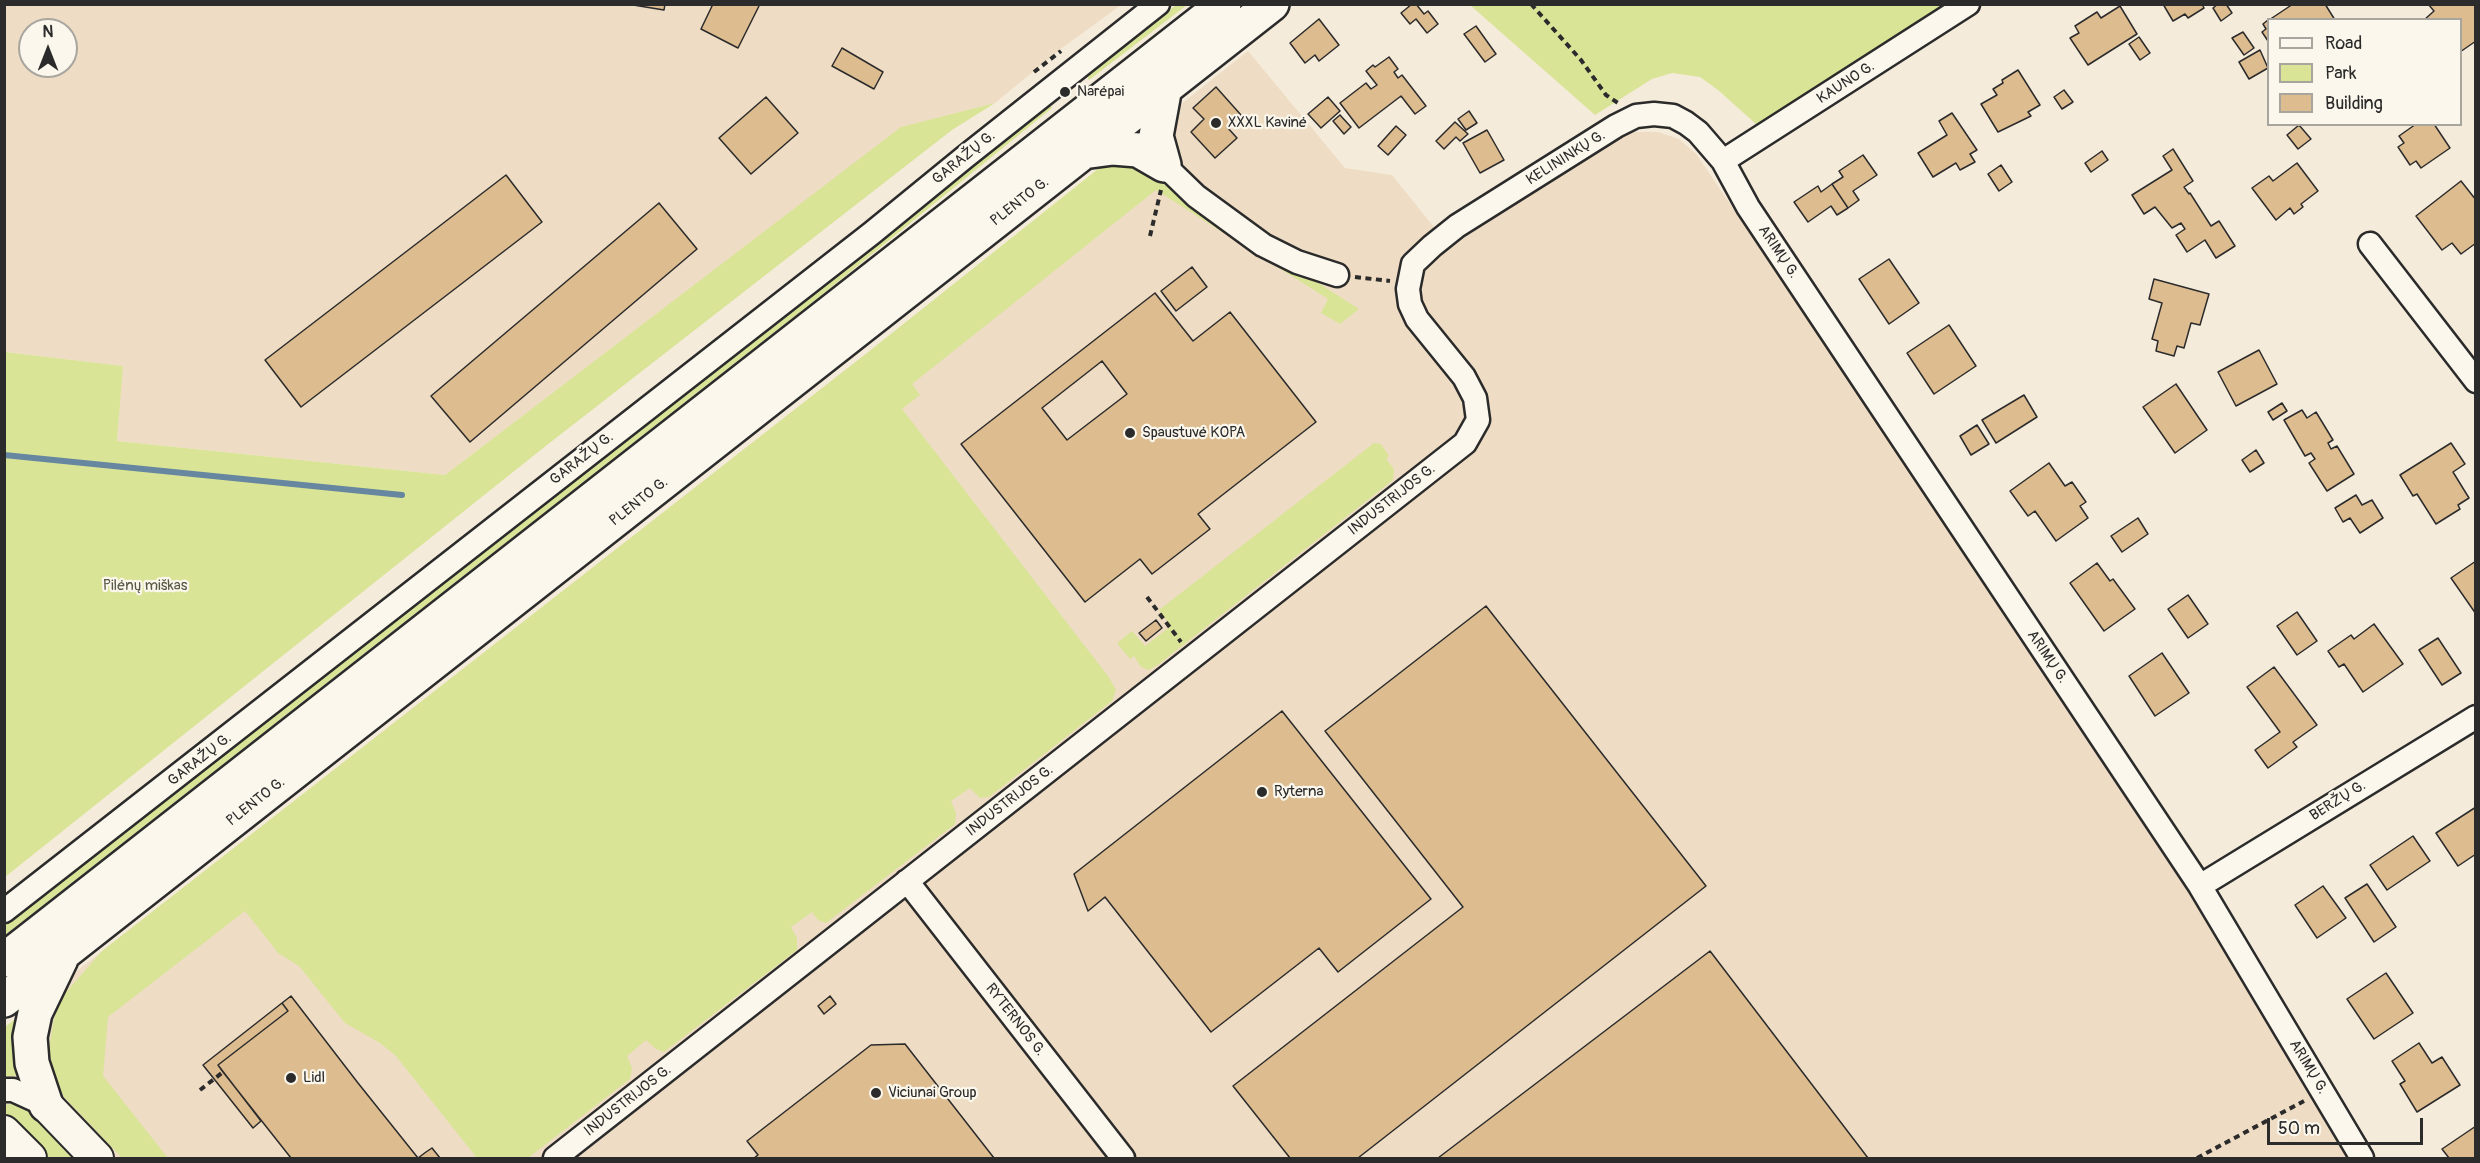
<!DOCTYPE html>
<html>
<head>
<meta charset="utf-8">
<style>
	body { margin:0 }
	#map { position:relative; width:2480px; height:1163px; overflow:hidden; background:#f5ebda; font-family:Pangolin,sans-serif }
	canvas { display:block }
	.frame { position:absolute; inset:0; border:6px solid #2b2b2b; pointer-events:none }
	.legend { position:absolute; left:2267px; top:18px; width:195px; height:108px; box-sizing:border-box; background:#fbf7ec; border:2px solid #a8a59f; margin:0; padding:8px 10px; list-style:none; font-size:18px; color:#2b2b2b }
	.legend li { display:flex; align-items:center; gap:12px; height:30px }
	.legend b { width:30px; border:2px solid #a8a59f }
	.north { position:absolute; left:18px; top:18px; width:60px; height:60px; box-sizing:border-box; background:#fbf7ec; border:2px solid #a8a59f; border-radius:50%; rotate:0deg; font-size:16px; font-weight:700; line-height:24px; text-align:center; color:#2b2b2b }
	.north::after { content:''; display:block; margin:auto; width:21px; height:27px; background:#2b2b2b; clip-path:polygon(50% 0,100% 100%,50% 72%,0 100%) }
	.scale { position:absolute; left:2267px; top:1118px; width:156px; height:27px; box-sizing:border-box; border:3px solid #2b2b2b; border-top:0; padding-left:8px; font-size:18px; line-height:21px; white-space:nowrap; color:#2b2b2b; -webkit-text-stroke:4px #fbf7ec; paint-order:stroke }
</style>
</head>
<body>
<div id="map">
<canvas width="2480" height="1163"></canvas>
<div class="frame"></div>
<ul class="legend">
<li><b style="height:8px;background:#fbf7ec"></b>Road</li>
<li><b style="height:16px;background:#d9e497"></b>Park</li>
<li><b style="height:16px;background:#ddbc90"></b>Building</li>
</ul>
<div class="north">N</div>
<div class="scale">50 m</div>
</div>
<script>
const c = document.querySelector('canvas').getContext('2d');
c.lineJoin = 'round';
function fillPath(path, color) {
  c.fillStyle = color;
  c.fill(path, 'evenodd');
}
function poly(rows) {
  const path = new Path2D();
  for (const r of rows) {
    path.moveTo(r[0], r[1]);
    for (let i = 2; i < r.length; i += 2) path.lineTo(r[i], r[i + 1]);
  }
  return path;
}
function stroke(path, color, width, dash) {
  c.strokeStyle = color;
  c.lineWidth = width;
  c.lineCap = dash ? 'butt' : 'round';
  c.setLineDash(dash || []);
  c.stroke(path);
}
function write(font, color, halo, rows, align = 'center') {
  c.font = font + ' Pangolin,sans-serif';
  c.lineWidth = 4.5;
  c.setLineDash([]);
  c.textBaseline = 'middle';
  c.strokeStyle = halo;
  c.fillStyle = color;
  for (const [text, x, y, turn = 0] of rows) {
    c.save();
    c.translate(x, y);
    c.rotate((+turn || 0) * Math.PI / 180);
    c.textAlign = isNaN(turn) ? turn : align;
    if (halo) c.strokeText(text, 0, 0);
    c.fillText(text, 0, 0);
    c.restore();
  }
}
fillPath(poly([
	[5,5,1121,5,1058,51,995,103,901,128,445,475,117,441,122,366,5,352],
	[30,30,66,30,66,66,30,66],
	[1248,51,1345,168,1392,175,1450,247,1615,140,1634,132,1658,132,1679,139,1697,155,2196,894,2353,1158,5,1158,5,1027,867,353]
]), '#eeddc4');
fillPath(poly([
	[1176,5,1187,5,1089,80,1086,75],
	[1470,5,1953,5,1896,43,1756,124,1718,90,1700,77,1672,73,1652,79,1595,115],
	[1048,102,1052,108,818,298,5,935,5,923,452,575],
	[995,103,952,130,547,445,5,877,5,352,123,366,117,441,445,475,901,127],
	[1108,161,1133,165,1359,309,1340,324,1321,313,1328,299,1156,190,912,384,920,395,902,409,1108,676,1116,690,1112,701,989,797,980,798,970,788,951,801,956,813,955,824,826,923,818,920,812,912,791,927,797,938,797,950,664,1052,656,1049,646,1040,627,1056,632,1068,630,1079,528,1158,477,1158,395,1055,380,1043,345,1023,299,966,278,953,245,911,108,1017,103,1076,168,1158,122,1158,64,1097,52,1074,49,1048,54,1019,60,999,102,951,867,353],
	[1374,443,1381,444,1389,456,1386,459,1394,469,1393,480,1159,664,1149,670,1141,667,1134,656,1130,659,1117,643,1132,631,1145,646,1171,626,1159,610],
	[25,1011,20,1075,5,1077,5,1027],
	[12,1104,31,1107,85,1158,5,1158,5,1105]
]), '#d9e497');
stroke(poly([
	[4,455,402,495]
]), '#67869f', 6);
const building = poly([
	[627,4,665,4,664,10,627,4],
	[713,4,760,4,738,48,701,29,713,4],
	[1412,4,1416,4,1424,14,1428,11,1438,24,1427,33,1416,19,1410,24,1401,13,1412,4],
	[2163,4,2202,4,2204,8,2188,18,2185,14,2173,21,2163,4],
	[2218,4,2226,4,2232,13,2221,21,2213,8,2218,4],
	[2293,4,2325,4,2335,20,2269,20,2293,4],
	[2428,4,2476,4,2476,41,2460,52,2460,20,2424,20,2434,11,2428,4],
	[2120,6,2137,34,2088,65,2070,38,2079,33,2075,26,2097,12,2101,18,2120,6],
	[1319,19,1339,45,1319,61,1315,55,1305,63,1290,43,1319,19],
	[2268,20,2268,41,2262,32,2266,29,2263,24,2268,20],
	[1476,26,1496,54,1485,62,1464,34,1476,26],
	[2243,32,2254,48,2244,55,2232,38,2243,32],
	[2139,37,2150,53,2140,60,2129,44,2139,37],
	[842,48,883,72,874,89,832,66,842,48],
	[2260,50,2268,68,2249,79,2239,62,2260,50],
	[1389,57,1398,69,1394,72,1398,78,1402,75,1426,106,1415,114,1401,96,1359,128,1340,103,1366,83,1371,89,1377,85,1366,71,1373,65,1375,67,1389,57],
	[2018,70,2040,105,2028,112,2031,116,1998,132,1981,104,1997,95,1993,89,2003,83,2002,80,2018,70],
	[1216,87,1241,115,1227,127,1237,138,1215,158,1191,132,1204,119,1193,108,1216,87],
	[2064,90,2073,102,2062,109,2054,97,2064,90],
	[766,97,798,133,751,174,719,138,766,97],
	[1328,97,1340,111,1321,128,1308,114,1328,97],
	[1469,111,1477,123,1466,130,1458,119,1469,111],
	[1952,113,1977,150,1970,154,1975,162,1960,170,1956,163,1933,177,1918,153,1947,135,1939,121,1952,113],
	[1340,115,1351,127,1344,134,1333,121,1340,115],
	[1455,122,1468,134,1460,141,1456,137,1444,149,1436,141,1455,122],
	[2416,124,2434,124,2450,148,2421,168,2416,161,2410,165,2398,147,2404,143,2399,136,2416,124],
	[2299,125,2311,139,2298,149,2287,135,2299,125],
	[1396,126,1406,135,1388,155,1378,146,1396,126],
	[1487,130,1504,160,1480,173,1463,143,1487,130],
	[2173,149,2193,181,2184,187,2189,194,2190,193,2211,226,2219,221,2235,246,2216,258,2205,240,2187,252,2176,235,2185,229,2181,223,2172,228,2155,207,2144,214,2132,195,2172,170,2163,156,2173,149],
	[2102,151,2108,160,2091,172,2085,163,2102,151],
	[1863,155,1877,175,1853,191,1859,200,1848,208,1832,184,1843,177,1839,171,1863,155],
	[2297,163,2318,191,2301,204,2303,207,2294,214,2290,208,2276,220,2252,188,2269,176,2273,181,2297,163],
	[2001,165,2012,182,1999,191,1988,174,2001,165],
	[506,175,542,222,301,407,265,360,506,175],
	[2461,181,2476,200,2476,243,2461,254,2452,243,2442,250,2416,216,2461,181],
	[1832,184,1848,208,1837,215,1831,206,1808,222,1794,202,1818,186,1821,192,1832,184],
	[659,203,697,249,470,442,431,396,659,203],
	[1889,259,1919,303,1889,324,1859,279,1889,259],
	[1192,267,1207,287,1176,311,1161,291,1192,267],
	[2154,279,2209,294,2200,325,2191,323,2184,348,2177,346,2174,356,2156,351,2158,341,2152,339,2162,303,2149,299,2154,279],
	[1155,293,1193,341,1230,312,1316,422,1198,514,1210,529,1152,574,1140,559,1085,602,961,444,1155,293],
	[1102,361,1127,394,1067,440,1042,408,1102,361],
	[1949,325,1976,366,1934,394,1907,353,1949,325],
	[2259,350,2277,384,2236,406,2218,372,2259,350],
	[2176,384,2207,430,2175,453,2143,407,2176,384],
	[2024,395,2037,417,1996,443,1982,420,2024,395],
	[2282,403,2287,411,2273,420,2268,412,2282,403],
	[2302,410,2307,418,2316,412,2333,440,2328,443,2331,449,2337,446,2354,474,2327,491,2309,463,2315,459,2311,453,2305,456,2284,420,2302,410],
	[1977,425,1989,444,1971,455,1960,436,1977,425],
	[2451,443,2465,464,2453,472,2469,498,2458,505,2460,509,2436,524,2417,494,2413,496,2400,475,2451,443],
	[2256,450,2264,463,2250,472,2242,460,2256,450],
	[2049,463,2065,486,2072,482,2086,502,2080,506,2088,518,2056,541,2035,511,2028,516,2010,491,2049,463],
	[2356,495,2362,505,2372,500,2383,518,2360,533,2350,518,2343,522,2335,508,2356,495],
	[2138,518,2148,534,2122,552,2111,536,2138,518],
	[2476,561,2476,614,2451,578,2476,561],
	[2097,563,2110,581,2113,579,2135,609,2104,631,2070,583,2097,563],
	[2188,595,2208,624,2188,638,2168,609,2188,595],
	[1486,606,1706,886,1358,1158,1290,1158,1233,1086,1463,907,1325,731,1486,606],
	[2297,612,2317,641,2297,655,2277,626,2297,612],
	[1156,620,1162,628,1146,641,1139,633,1156,620],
	[2374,624,2403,664,2363,692,2344,664,2339,667,2328,651,2351,635,2354,639,2374,624],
	[2438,638,2461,673,2442,685,2419,650,2438,638],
	[2162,653,2189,693,2155,716,2129,676,2162,653],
	[2274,667,2317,725,2293,742,2297,747,2268,768,2255,750,2280,732,2247,687,2274,667],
	[1282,711,1431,899,1338,972,1319,948,1211,1032,1105,897,1088,911,1074,874,1282,711],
	[2476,807,2476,854,2458,866,2436,833,2476,807],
	[2413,836,2430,861,2387,890,2370,865,2413,836],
	[2367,884,2396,927,2374,942,2345,898,2367,884],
	[2323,886,2346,918,2317,938,2295,905,2323,886],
	[1710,951,1868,1158,1438,1158,1710,951],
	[2386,973,2413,1013,2374,1039,2347,999,2386,973],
	[291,996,358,1083,418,1158,291,1158,223,1072,218,1065,288,1011,282,1003,291,996],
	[830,996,836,1004,824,1014,818,1006,830,996],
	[282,1003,288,1011,218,1065,261,1121,253,1128,203,1065,282,1003],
	[2419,1043,2432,1063,2442,1057,2460,1085,2417,1112,2400,1084,2405,1081,2392,1061,2419,1043],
	[905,1044,994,1158,754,1158,758,1155,747,1141,871,1045,905,1044],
	[2476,1126,2476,1158,2449,1158,2442,1149,2476,1126],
	[432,1148,440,1158,418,1158,426,1152,432,1148]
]);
fillPath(building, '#ddbc90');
stroke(building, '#2b2b2b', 1.5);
const minor = poly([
	[1723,161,1968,4],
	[1164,165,1196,196,1263,245,1297,262,1337,275],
	[2370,244,2476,381],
	[907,881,1123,1158],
	[2200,886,2476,717],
	[4,911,872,233,965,157,1158,4],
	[4,1090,13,1090,46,1105],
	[555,1158,1465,443,1478,420,1475,398,1464,377,1417,319,1410,304,1408,289,1413,264,1432,246,1457,226,1616,126,1636,116,1654,114,1673,116,1686,123,1698,132,1723,161,1748,207,2200,886,2362,1158]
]);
const secondary = poly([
	[46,1105,97,1158],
	[4,1132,30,1158]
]);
const trunk = poly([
	[1083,152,1113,148,1138,150,1164,165],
	[1164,165,1156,136,1165,87],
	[4,960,1224,4],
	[4,1000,1272,4],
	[46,1105,32,1063,30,1037,35,1013,61,959]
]);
stroke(minor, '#2b2b2b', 27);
stroke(secondary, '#2b2b2b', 36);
stroke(trunk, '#2b2b2b', 38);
stroke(poly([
	[1531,4,1581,60,1606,95,1618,103],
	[1034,72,1061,51],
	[1150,236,1161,190],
	[1355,277,1390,281],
	[1147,597,1181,642],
	[200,1090,223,1072],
	[2197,1158,2304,1101]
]), '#2b2b2b', 4, [6, 4.5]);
stroke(minor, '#fbf7ec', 22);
stroke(secondary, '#fbf7ec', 32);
stroke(trunk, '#fbf7ec', 33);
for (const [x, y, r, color] of [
	[1065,92,6,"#2b2b2b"],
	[1216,123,6,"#2b2b2b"],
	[1130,433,6,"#2b2b2b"],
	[1262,792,6,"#2b2b2b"],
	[291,1078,6,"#2b2b2b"],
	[876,1093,6,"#2b2b2b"]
]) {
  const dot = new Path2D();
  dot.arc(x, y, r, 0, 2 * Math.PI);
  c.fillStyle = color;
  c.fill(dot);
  stroke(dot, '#fbf7ec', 2);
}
write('15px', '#2b2b2b', '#fbf7ec', [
	["KAUNO G.",1846,83,-33],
	["GARAŽŲ G.",964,158,-39],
	["KELININKŲ G.",1566,158,-32],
	["PLENTO G.",1020,202,-38],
	["ARIMŲ G.",1778,252,56],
	["GARAŽŲ G.",582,459,-38],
	["INDUSTRIJOS G.",1392,500,-38],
	["PLENTO G.",639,502,-38],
	["ARIMŲ G.",2047,657,56],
	["GARAŽŲ G.",200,760,-38],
	["INDUSTRIJOS G.",1010,801,-38],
	["BERŽŲ G.",2338,801,-32],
	["PLENTO G.",256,802,-38],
	["RYTERNOS G.",1015,1020,52],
	["ARIMŲ G.",2308,1067,59],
	["INDUSTRIJOS G.",628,1101,-38]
]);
write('15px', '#2b2b2b', '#fbf7ec', [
	["Narėpai",1077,92],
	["XXXL Kavinė",1228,123],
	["Spaustuvė KOPA",1142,433],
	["Ryterna",1274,792],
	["Lidl",303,1078],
	["Viciunai Group",888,1093]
], 'left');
write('15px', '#565946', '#fbf7ec', [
	["Pilėnų miškas",145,586]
]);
</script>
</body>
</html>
